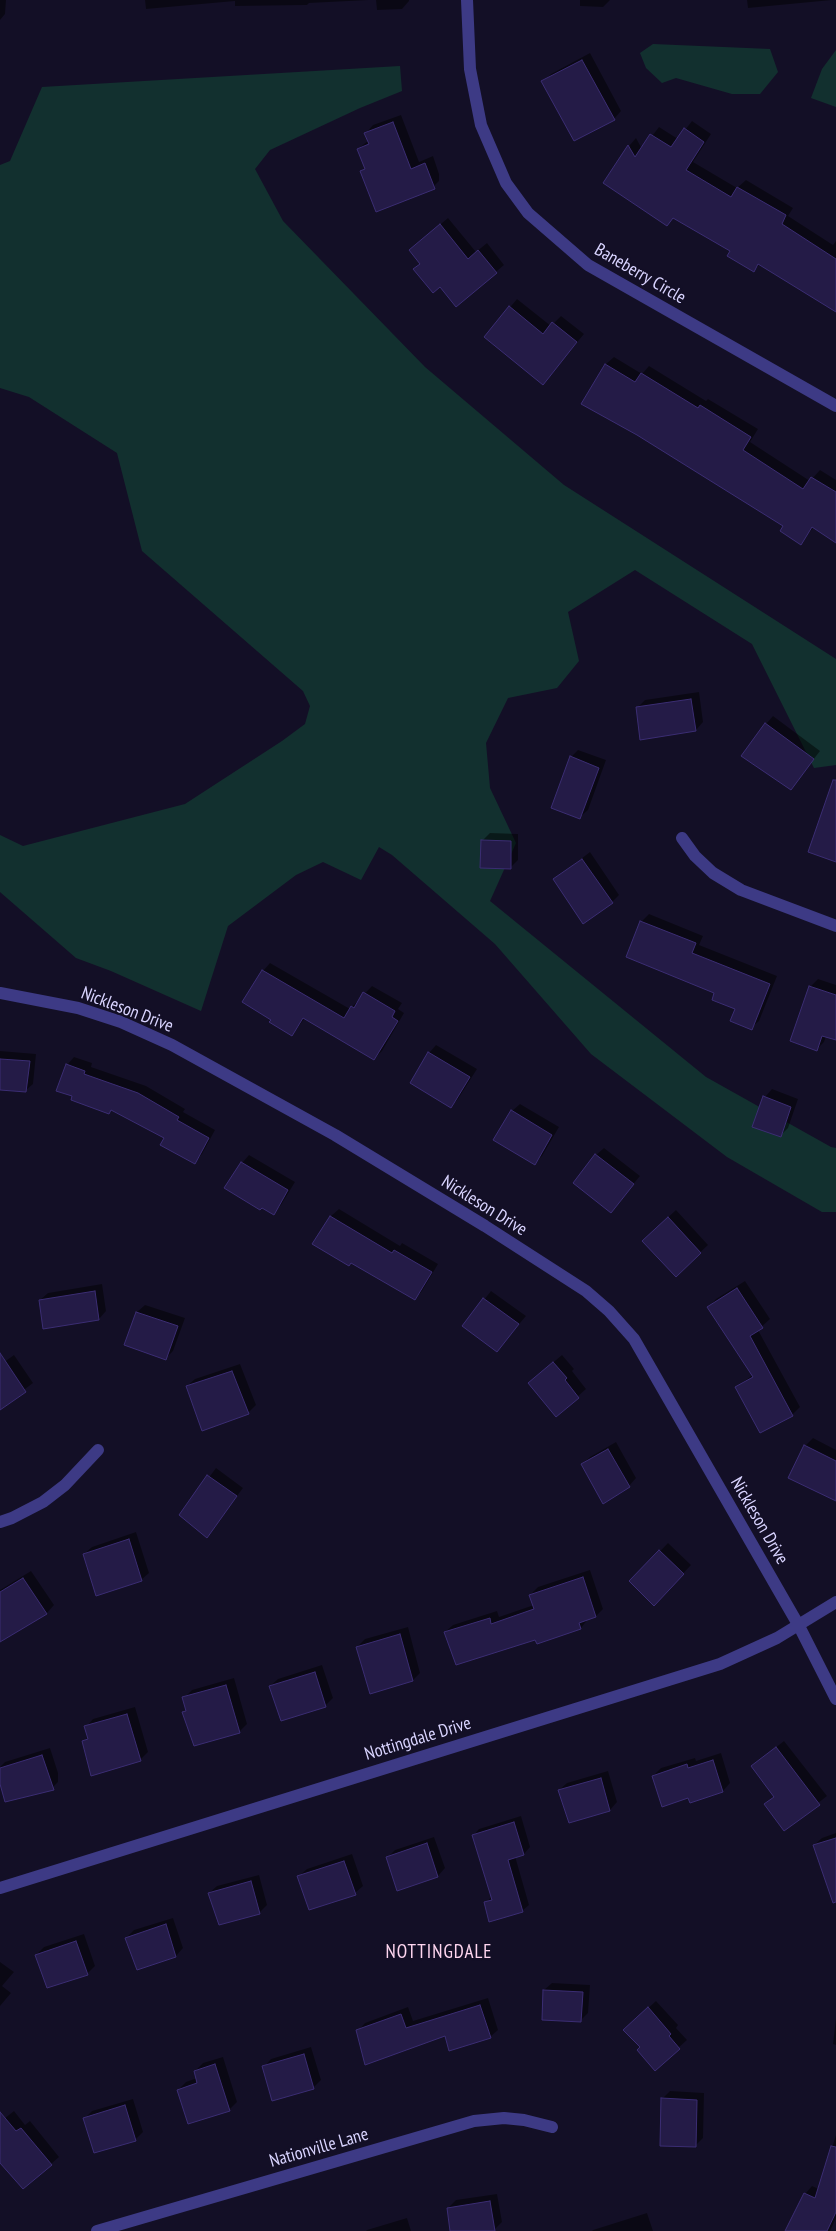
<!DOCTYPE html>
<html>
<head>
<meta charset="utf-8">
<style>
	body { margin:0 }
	canvas { display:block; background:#130f26 }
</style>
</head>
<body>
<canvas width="836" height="2231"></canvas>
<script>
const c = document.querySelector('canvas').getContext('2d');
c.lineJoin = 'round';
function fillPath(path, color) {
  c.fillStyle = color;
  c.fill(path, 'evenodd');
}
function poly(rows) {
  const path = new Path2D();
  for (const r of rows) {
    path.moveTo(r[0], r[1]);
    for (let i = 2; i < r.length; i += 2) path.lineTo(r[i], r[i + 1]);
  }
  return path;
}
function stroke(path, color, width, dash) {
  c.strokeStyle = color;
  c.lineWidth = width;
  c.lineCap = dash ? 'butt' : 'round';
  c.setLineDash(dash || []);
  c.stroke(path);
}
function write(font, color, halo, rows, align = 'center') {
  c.font = font + ' "PT Sans Narrow",sans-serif';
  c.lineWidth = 4.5;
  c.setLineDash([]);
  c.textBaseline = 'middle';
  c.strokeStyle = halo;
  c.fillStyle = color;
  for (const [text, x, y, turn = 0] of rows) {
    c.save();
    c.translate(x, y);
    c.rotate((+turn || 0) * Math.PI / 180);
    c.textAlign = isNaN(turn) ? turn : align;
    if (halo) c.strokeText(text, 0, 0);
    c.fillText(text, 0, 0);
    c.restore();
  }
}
fillPath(poly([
	[653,44,770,49,778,72,760,94,732,94,676,78,662,83,646,68,640,53],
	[836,50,836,107,811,98,822,69],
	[400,66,402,91,360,108,270,150,255,169,283,221,425,367,564,485,836,659,836,765,814,768,752,644,635,570,568,612,579,661,557,688,508,698,486,743,490,788,516,843,490,901,706,1077,831,1147,836,1148,836,1212,822,1212,727,1157,591,1054,495,944,392,855,379,847,361,880,323,862,296,875,228,926,201,1011,111,971,76,958,0,892,0,835,23,846,185,804,282,741,305,724,310,706,303,691,142,551,117,453,29,397,0,388,0,165,10,161,42,87]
]), '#12302f');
fillPath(poly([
	[0,0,6,0,5,14,0,20],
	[145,0,369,0,309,3,307,5,235,6,235,1,146,9],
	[376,0,409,0,409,1,402,9,377,10],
	[580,0,610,0,603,7,580,6],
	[747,0,832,0,748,8],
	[590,53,621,111,614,119,543,82,551,74],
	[401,115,419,162,433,156,439,174,439,181,431,189,362,171,365,167,358,149,369,140,366,133,373,125],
	[692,121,711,134,693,162,737,188,746,180,793,208,788,216,833,245,836,241,836,311,760,264,754,270,731,250,674,217,667,225,604,183,629,146,636,138,642,149,659,127,678,139],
	[448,218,476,252,487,243,504,265,457,305,440,285,415,269,421,263,418,243],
	[517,299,551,326,561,316,584,334,543,383,486,336],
	[614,357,642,374,649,366,706,401,708,399,758,429,750,442,810,481,820,470,836,480,836,542,814,527,800,543,785,526,638,434,583,403,606,364],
	[699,692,703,722,696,730,638,707,645,700],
	[773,716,820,751,791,788,766,724],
	[578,750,606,760,588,810,580,817,571,757],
	[490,833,518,834,518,860,510,868,482,841],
	[590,852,619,895,612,902,555,879],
	[649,914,703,936,699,945,777,976,759,1021,751,1028,736,1008,716,992,628,956,642,921],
	[270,963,350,1009,372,986,402,1003,398,1009,404,1013,382,1051,374,1059,305,1018,292,1035,273,1019,263,971],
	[818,979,836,985,836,1039,826,1036,824,1042,817,1049,810,987],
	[436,1045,477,1069,458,1099,451,1106,429,1053],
	[0,1051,36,1054,33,1084,25,1091,0,1088],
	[74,1057,92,1063,91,1067,146,1086,185,1109,183,1112,215,1130,202,1154,195,1162,165,1138,112,1109,109,1112,74,1096,67,1065],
	[772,1089,798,1099,788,1128,780,1136,765,1097],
	[520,1104,559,1127,542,1156,534,1164,512,1111],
	[604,1148,640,1176,611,1211,596,1155],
	[249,1155,295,1182,281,1205,274,1213,242,1163],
	[339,1209,400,1246,402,1243,438,1264,422,1291,415,1299,351,1262,314,1244,331,1216],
	[676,1210,708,1245,676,1275,651,1233],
	[745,1281,770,1319,758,1330,800,1407,792,1415,736,1387,753,1375,709,1307,716,1299],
	[102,1284,106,1311,99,1319,40,1300,48,1293],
	[491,1291,526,1316,497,1350,464,1325],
	[145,1305,185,1318,173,1351,166,1358,125,1344,137,1312],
	[14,1355,33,1383,0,1408,0,1365],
	[562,1355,574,1369,572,1371,586,1389,556,1416,537,1376],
	[240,1364,256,1405,248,1413,187,1386,195,1379],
	[813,1438,836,1450,836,1493,805,1446],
	[616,1442,636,1478,629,1486,582,1464,590,1457],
	[216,1468,243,1488,207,1536,181,1515],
	[136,1532,149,1573,141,1580,84,1554,92,1547],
	[668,1543,691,1565,662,1596,631,1581],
	[590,1570,603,1609,596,1616,588,1619,581,1628,536,1638,445,1632,453,1625,497,1611,499,1617,534,1605,530,1595,538,1587],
	[31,1571,54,1605,47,1613,5,1638,0,1630,0,1590],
	[408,1627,420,1673,413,1680,357,1647,365,1639],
	[322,1665,333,1698,325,1706,270,1686,278,1679],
	[234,1678,247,1724,239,1732,184,1712,187,1709,184,1698,192,1690],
	[135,1707,148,1752,140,1760,83,1742,89,1736,86,1727,93,1719],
	[784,1741,827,1796,784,1830,765,1805,774,1796,752,1766],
	[50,1748,58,1773,58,1782,50,1790,0,1778,0,1767,5,1762],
	[721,1753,730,1783,723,1791,689,1797,653,1776,661,1768,695,1758,696,1761],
	[608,1771,617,1802,610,1810,570,1822,559,1790,567,1783],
	[521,1816,530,1847,524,1854,515,1856,529,1905,522,1911,486,1903,492,1896,473,1836,479,1829],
	[836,1833,836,1884,814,1845,822,1838],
	[434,1837,445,1868,438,1876,398,1889,387,1858,395,1850],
	[352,1854,363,1886,355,1893,299,1876,307,1869],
	[259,1875,267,1905,259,1913,209,1893,217,1886],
	[173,1918,183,1948,176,1956,138,1968,126,1938,134,1930],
	[84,1934,95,1966,87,1974,36,1955,44,1947],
	[0,1962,14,1972,2,1986,11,1993,0,2006],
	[552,1983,590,1985,588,2013,580,2021,544,1990],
	[488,1998,498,2030,490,2037,358,2031,365,2023,408,2007,413,2021],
	[656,2001,678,2025,676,2028,687,2040,655,2069,641,2048,633,2022],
	[836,2018,836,2045,833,2044],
	[311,2047,321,2080,313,2088,264,2067,271,2059],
	[223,2057,237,2102,229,2110,178,2090,186,2082,197,2078,195,2071,203,2063],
	[670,2091,704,2093,703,2138,695,2146,662,2099],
	[133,2099,143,2132,135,2140,84,2119,92,2111],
	[14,2111,25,2125,30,2121,59,2157,51,2164,0,2161,0,2122],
	[836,2135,836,2218,830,2231,787,2231,805,2194,812,2186,819,2189],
	[497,2194,502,2222,494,2230,452,2231,448,2208,456,2200],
	[647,2213,653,2231,592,2231,593,2230],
	[407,2218,411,2231,366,2231,367,2230]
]), '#0007');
const building = poly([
	[582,60,615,120,574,141,541,81,582,60],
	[393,122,411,169,425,163,435,189,376,212,360,171,365,169,357,149,369,144,364,133,393,122],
	[684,128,704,142,686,170,731,197,737,187,786,215,782,224,836,259,836,312,758,264,754,272,727,256,730,251,673,218,667,226,603,183,628,145,635,157,650,134,671,147,684,128],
	[440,224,468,259,478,250,497,273,456,307,440,287,433,293,413,269,420,264,409,250,440,224],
	[509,306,543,334,552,322,577,342,543,385,484,337,509,306],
	[605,364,635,382,641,373,698,408,700,405,751,437,743,450,803,489,811,477,836,492,836,543,812,527,801,545,780,531,783,526,637,435,581,404,605,364],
	[691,699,696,731,640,740,636,707,691,699],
	[765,723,814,759,791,790,741,756,765,723],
	[570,756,599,768,580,819,551,808,570,756],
	[833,780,836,780,836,862,808,852,833,780],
	[481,840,511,841,511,869,480,868,481,840],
	[582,859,613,903,583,924,553,879,582,859],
	[640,921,696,943,692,953,770,984,752,1030,730,1021,735,1009,712,1000,714,993,626,957,640,921],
	[262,970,344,1018,351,1006,354,1008,363,992,395,1011,392,1017,398,1021,374,1060,303,1018,292,1036,269,1022,271,1020,242,1002,262,970],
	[809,986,836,995,836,1040,822,1036,817,1051,790,1041,809,986],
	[428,1052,470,1077,451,1108,410,1083,428,1052],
	[0,1059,30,1061,26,1092,0,1090,0,1059],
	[66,1064,85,1071,84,1074,138,1093,179,1117,177,1120,209,1138,195,1164,160,1145,164,1138,111,1110,109,1114,71,1100,72,1096,56,1091,66,1064],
	[763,1096,791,1107,781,1137,752,1127,763,1096],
	[511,1110,552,1135,535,1165,493,1140,511,1110],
	[595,1154,634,1184,611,1213,573,1183,595,1154],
	[241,1162,288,1190,274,1215,262,1208,260,1210,224,1188,241,1162],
	[330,1216,392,1253,394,1250,432,1272,415,1300,351,1263,349,1266,312,1244,330,1216],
	[668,1217,701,1253,676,1277,642,1241,668,1217],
	[737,1288,763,1328,750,1336,793,1416,760,1433,735,1387,753,1377,707,1307,737,1288],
	[95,1291,99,1320,43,1329,39,1300,95,1291],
	[483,1298,519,1324,497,1352,462,1326,483,1298],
	[136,1312,178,1326,166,1360,124,1345,136,1312],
	[0,1353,26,1392,0,1410,0,1353],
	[553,1362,567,1378,565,1380,579,1398,556,1417,528,1383,553,1362],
	[232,1371,249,1414,202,1431,186,1386,232,1371],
	[804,1445,836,1461,836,1501,788,1478,804,1445],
	[608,1449,630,1487,603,1504,581,1464,608,1449],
	[207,1475,237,1496,207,1538,179,1515,207,1475],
	[129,1539,142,1581,96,1596,83,1554,129,1539],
	[659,1550,684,1574,654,1606,629,1581,659,1550],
	[583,1577,596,1617,579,1623,581,1629,537,1644,535,1640,456,1665,444,1632,490,1618,491,1624,534,1609,529,1595,583,1577],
	[23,1578,47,1614,0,1642,0,1592,23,1578],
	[400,1634,413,1681,370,1694,356,1647,400,1634],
	[315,1672,326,1707,281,1721,269,1686,315,1672],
	[226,1685,240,1733,194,1746,182,1712,186,1711,182,1697,226,1685],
	[127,1714,141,1761,91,1776,82,1741,88,1739,84,1726,127,1714],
	[776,1747,820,1805,784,1831,764,1804,774,1797,751,1766,776,1747],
	[42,1755,54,1790,5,1802,0,1784,0,1768,42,1755],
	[713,1760,723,1792,690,1803,688,1798,662,1807,652,1776,687,1764,688,1768,713,1760],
	[601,1778,610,1811,569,1823,558,1790,601,1778],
	[514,1822,524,1855,508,1860,523,1912,489,1922,484,1902,492,1900,472,1835,514,1822],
	[836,1838,836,1902,833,1903,813,1845,836,1838],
	[427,1843,438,1877,397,1891,386,1857,427,1843],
	[344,1861,356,1895,309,1910,297,1876,344,1861],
	[251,1881,260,1914,219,1925,208,1893,251,1881],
	[166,1924,176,1957,137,1970,125,1938,166,1924],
	[76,1941,88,1975,47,1988,35,1955,76,1941],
	[543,1990,583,1992,581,2022,542,2020,543,1990],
	[480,2005,491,2038,449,2051,445,2036,365,2065,356,2030,401,2014,406,2028,480,2005],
	[648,2007,671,2034,669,2036,680,2049,655,2071,637,2050,640,2047,623,2030,648,2007],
	[304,2054,314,2089,272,2101,262,2066,304,2054],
	[215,2064,230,2111,188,2124,177,2090,197,2083,194,2071,215,2064],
	[661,2098,697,2100,696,2147,660,2146,661,2098],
	[125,2105,136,2141,94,2153,83,2118,125,2105],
	[0,2112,16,2131,21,2128,52,2165,23,2189,0,2163,0,2112],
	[831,2146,836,2147,836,2212,827,2231,785,2231,804,2193,815,2198,831,2146],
	[490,2201,495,2231,450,2231,447,2208,490,2201]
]);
fillPath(building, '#241b47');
stroke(building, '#3b2d73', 1);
stroke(poly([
	[467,0,470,69,481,125,506,183,528,213,588,265,836,406],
	[682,838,695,856,713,873,741,890,836,926],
	[0,993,78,1008,121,1022,172,1045,335,1135,485,1226,586,1291,609,1311,634,1339,799,1626,836,1699],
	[0,1522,12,1518,43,1502,65,1485,98,1450],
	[0,1888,720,1664,777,1638,836,1602],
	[97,2231,474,2121,504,2118,524,2120,552,2127]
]), '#3d3a85', 12);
write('18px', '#d9d4ff', '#130f26', [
	["Baneberry Circle",640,274,30],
	["Nickleson Drive",127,1010,21],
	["Nickleson Drive",484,1206,32],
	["Nickleson Drive",759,1521,60],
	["Nottingdale Drive",418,1739,-17],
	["Nationville Lane",319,2148,-16]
]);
c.letterSpacing = '1px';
write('19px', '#ffd6f0', '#130f26', [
	["NOTTINGDALE",439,1953]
]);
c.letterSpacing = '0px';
</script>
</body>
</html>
